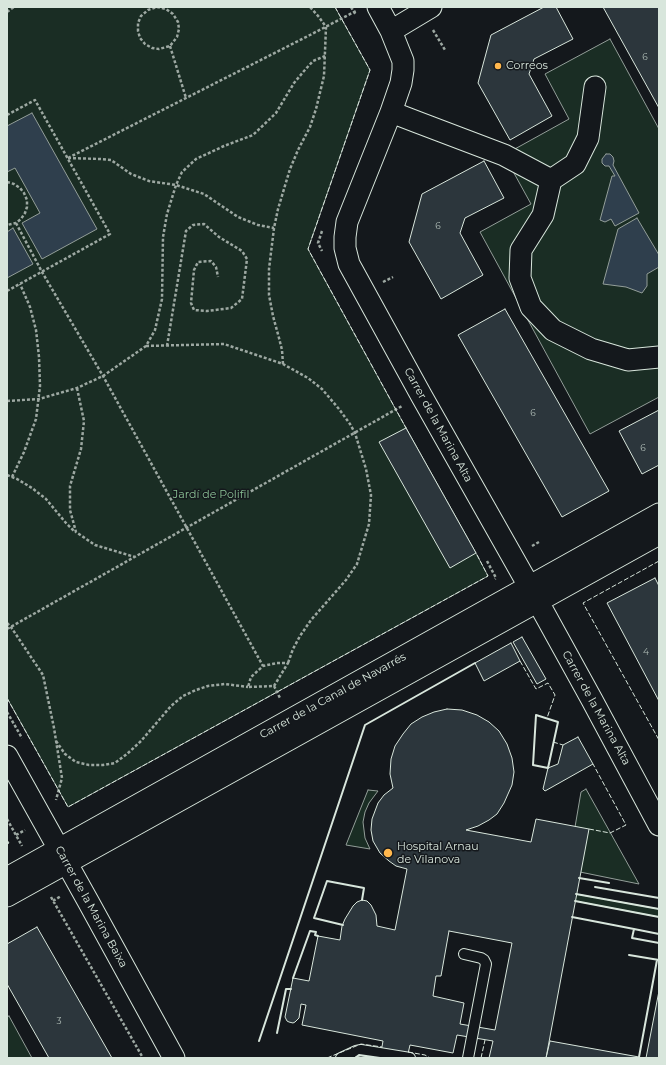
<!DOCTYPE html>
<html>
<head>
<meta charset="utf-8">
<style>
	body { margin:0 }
	#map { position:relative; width:666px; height:1065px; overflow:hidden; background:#14181c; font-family:Montserrat,sans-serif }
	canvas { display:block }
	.frame { position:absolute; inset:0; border:8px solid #d8e6dc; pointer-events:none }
</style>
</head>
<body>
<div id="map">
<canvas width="666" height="1065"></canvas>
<div class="frame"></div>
</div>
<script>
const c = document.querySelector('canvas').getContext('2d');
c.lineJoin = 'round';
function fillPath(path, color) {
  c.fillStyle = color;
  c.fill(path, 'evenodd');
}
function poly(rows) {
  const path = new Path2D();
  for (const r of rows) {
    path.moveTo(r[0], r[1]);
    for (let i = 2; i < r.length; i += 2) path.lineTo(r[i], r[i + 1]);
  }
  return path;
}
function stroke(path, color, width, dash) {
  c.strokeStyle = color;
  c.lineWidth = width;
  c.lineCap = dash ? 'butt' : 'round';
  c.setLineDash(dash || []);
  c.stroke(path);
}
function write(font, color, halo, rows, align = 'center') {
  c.font = font + ' Montserrat,sans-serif';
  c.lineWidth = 3;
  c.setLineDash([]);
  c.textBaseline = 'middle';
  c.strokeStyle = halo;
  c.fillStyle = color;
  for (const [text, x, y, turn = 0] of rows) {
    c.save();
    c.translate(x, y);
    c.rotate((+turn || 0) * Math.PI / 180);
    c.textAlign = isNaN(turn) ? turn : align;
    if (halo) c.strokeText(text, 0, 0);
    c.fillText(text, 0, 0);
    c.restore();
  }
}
const green = poly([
	[7,7,335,7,370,70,308,249,396,410,476,553,488,576,68,807,7,698,7,7],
	[610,39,659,129,659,397,590,434,480,232,531,204,504,155,569,119,545,74,610,39],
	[586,789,639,884,580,872,575,827,581,792,586,789],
	[368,790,378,791,369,803,365,812,363,822,365,838,370,849,346,845,368,790],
	[576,894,659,909,659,917,575,901,576,894],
	[9,1016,32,1058,7,1058,7,1017,9,1016]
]);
fillPath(green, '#1a2d24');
stroke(green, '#939e99', 1);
const water = poly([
	[32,113,97,229,42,259,22,223,40,213,15,168,7,172,7,126,32,113],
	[606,154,610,154,613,157,614,161,613,165,639,213,615,226,611,219,605,222,600,220,612,176,615,176,609,166,605,166,602,163,602,159,606,154],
	[637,218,659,255,659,267,647,274,647,286,642,293,626,287,603,284,618,229,637,218],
	[13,228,33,264,7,278,7,232,13,228]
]);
fillPath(water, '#2f3f4d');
stroke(water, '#939e99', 1);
const building = poly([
	[544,7,556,7,573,39,534,59,529,74,552,116,510,140,478,83,491,35,544,7],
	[603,7,659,7,659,108,603,7],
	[484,161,504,198,465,218,460,233,483,275,441,299,409,242,422,194,484,161],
	[505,309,609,491,562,517,458,335,505,309],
	[659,410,659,465,642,474,619,431,659,410],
	[406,428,476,553,450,568,379,442,406,428],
	[655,578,659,586,659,701,607,603,655,578],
	[522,637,546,679,537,684,513,642,522,637],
	[511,643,520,661,484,681,475,663,511,643],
	[447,709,462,710,477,715,489,722,499,731,507,744,512,758,514,772,512,785,504,803,497,814,489,820,478,826,466,830,531,842,536,819,589,829,546,1058,489,1058,493,1041,457,1035,453,1053,410,1045,407,1058,380,1058,383,1041,302,1025,306,1005,301,1004,299,1018,295,1022,293,1023,289,1022,287,1021,285,1017,293,978,309,981,318,936,340,940,342,926,345,919,353,906,357,902,362,900,367,901,371,905,376,915,377,926,395,930,407,869,396,866,389,861,380,853,373,841,371,830,372,819,378,803,384,795,393,788,390,774,391,759,395,746,403,734,411,724,422,717,434,712,447,709],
	[449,931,512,943,495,1030,460,1024,464,1003,433,996,436,976,441,976,449,931],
	[578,737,593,764,545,791,543,789,548,768,558,764,563,745,578,737],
	[37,927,112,1058,49,1058,7,984,7,944,37,927],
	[659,991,659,1058,646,1058,659,991],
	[550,1041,639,1057,638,1058,546,1058,550,1041]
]);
fillPath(building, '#2c363c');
stroke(building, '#d8e6dc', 1);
const service = poly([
	[464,954,481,958,484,960,486,964,468,1058],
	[341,1058,356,1051,361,1050,410,1058]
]);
const minor = poly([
	[378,7,391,31,403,61,403,70,401,83,391,112,347,222,345,237,345,248,349,264,421,395,538,602,592,700,659,825],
	[391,31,431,7],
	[595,87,588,138,575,164,551,180,543,215,521,250,520,278,531,307,553,330,591,349,628,360,659,357],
	[391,112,417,122,504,155,551,180],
	[7,756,89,903,174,1058],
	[7,878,659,514],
	[7,896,659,534]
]);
stroke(service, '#d8e6dc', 12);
stroke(minor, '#d8e6dc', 23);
stroke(poly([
	[157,7,166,9,173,14,178,22,179,29,177,37,170,46,159,49,152,48,145,44,140,38,138,31,138,23,141,16,148,10,157,7],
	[351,7,356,15],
	[7,12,14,7],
	[433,30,445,50],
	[170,46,186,98],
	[7,115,35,100,110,234,7,291],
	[68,158,310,35,356,11],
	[68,158,100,159,111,160,131,174,149,181,176,185,204,194,238,217,258,225,274,228],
	[7,182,14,184,20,188,24,193,27,200,27,207,25,213,21,219,16,223,7,225],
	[16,223,42,272,103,376,263,666],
	[322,231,318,243,322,251],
	[383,282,393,277],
	[146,346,224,344,283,364,308,378,322,389,339,409,350,424,355,433,366,469,371,495,369,524,357,564,346,580,311,620,300,636,293,649,288,663],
	[167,346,186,231,193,225,204,224,219,237,242,251,247,259,242,299,231,308,207,311,194,310,191,303,194,270,198,262,211,261,216,267,218,277],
	[283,364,282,350,279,338,273,316,269,295,269,269,274,228,278,209,290,169,298,150,310,127,316,109,324,76,326,27,319,17,310,7],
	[77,388,84,421,81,449,70,486,70,510,76,532,95,545,135,557],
	[7,401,39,399,77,388,103,376,146,346,155,330,162,299,163,237,167,214,176,185,182,172,196,159,224,146,253,135,276,113,294,83,304,71,313,61,325,56],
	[7,475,17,479,32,488,46,499,66,523,75,532],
	[12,477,24,452,36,419,40,386,39,357,36,330,30,307,20,284],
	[532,546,539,542],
	[487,561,496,578,495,579],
	[7,623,11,627,43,675,54,728,62,778,56,800],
	[7,629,402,406],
	[277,663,288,663,274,686,248,687,251,677,263,666,277,663],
	[274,686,280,698],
	[7,712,22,738],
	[56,741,65,754,76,762,89,765,103,765,115,763,127,754,141,741,171,706,183,696,196,690,208,686,225,684,248,687],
	[7,819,22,846],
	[16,835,25,830],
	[51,897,143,1058],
	[53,901,61,896]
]), '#9da8a2', 2.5, [3, 2]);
stroke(service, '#14181c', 10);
stroke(minor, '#14181c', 21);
stroke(poly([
	[335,7,370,70,308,249,406,428],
	[659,561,583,603,659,740],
	[520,661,536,689,548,683,555,695,547,718],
	[7,698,68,807,488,576,476,553],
	[553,742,563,745],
	[589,829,610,833,626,825,593,764],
	[7,840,9,843,7,844],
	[408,1052,425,1055,430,1058],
	[327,1058,361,1044,382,1047],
	[481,1058,485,1040]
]), '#d8e6dc', 1, [5, 2]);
stroke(poly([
	[536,715,558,722,548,768,533,765,536,715],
	[579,878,609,883],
	[595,887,659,898],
	[576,894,659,909],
	[575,901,659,917],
	[572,917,634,929,632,938,659,943],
	[343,925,314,918,327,881,364,888,362,900],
	[634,929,659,934],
	[629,955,659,960],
	[293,978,310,931,316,932,315,935,318,936],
	[277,1033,286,989,291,989],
	[259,1041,365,725,475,663],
	[639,1057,657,960],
	[355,1058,359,1055,380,1058]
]), '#d8e6dc', 2);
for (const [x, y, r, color] of [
	[498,66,4,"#ffb74d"],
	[388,853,5,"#ffb74d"]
]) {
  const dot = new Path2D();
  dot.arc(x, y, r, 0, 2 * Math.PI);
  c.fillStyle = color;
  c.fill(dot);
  stroke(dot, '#14181c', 1.5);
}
write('9px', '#adbab4', null, [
	["6",645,57],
	["6",438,226],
	["6",533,413],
	["6",643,448],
	["4",646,652],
	["3",59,1021]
]);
write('11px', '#d8e6dc', '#14181c', [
	["Correos",506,66],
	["Hospital Arnau",397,847],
	["de Vilanova",397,860]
], 'left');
write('11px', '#d8e6dc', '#14181c', [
	["Carrer de la Marina Alta",438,425,61],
	["Carrer de la Canal de Navarrés",333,696,-29],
	["Carrer de la Marina Alta",596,708,61],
	["Carrer de la Marina Baixa",91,907,61]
]);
write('11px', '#8ac095', '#14181c', [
	["Jardí de Polifil",211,495]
]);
</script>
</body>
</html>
